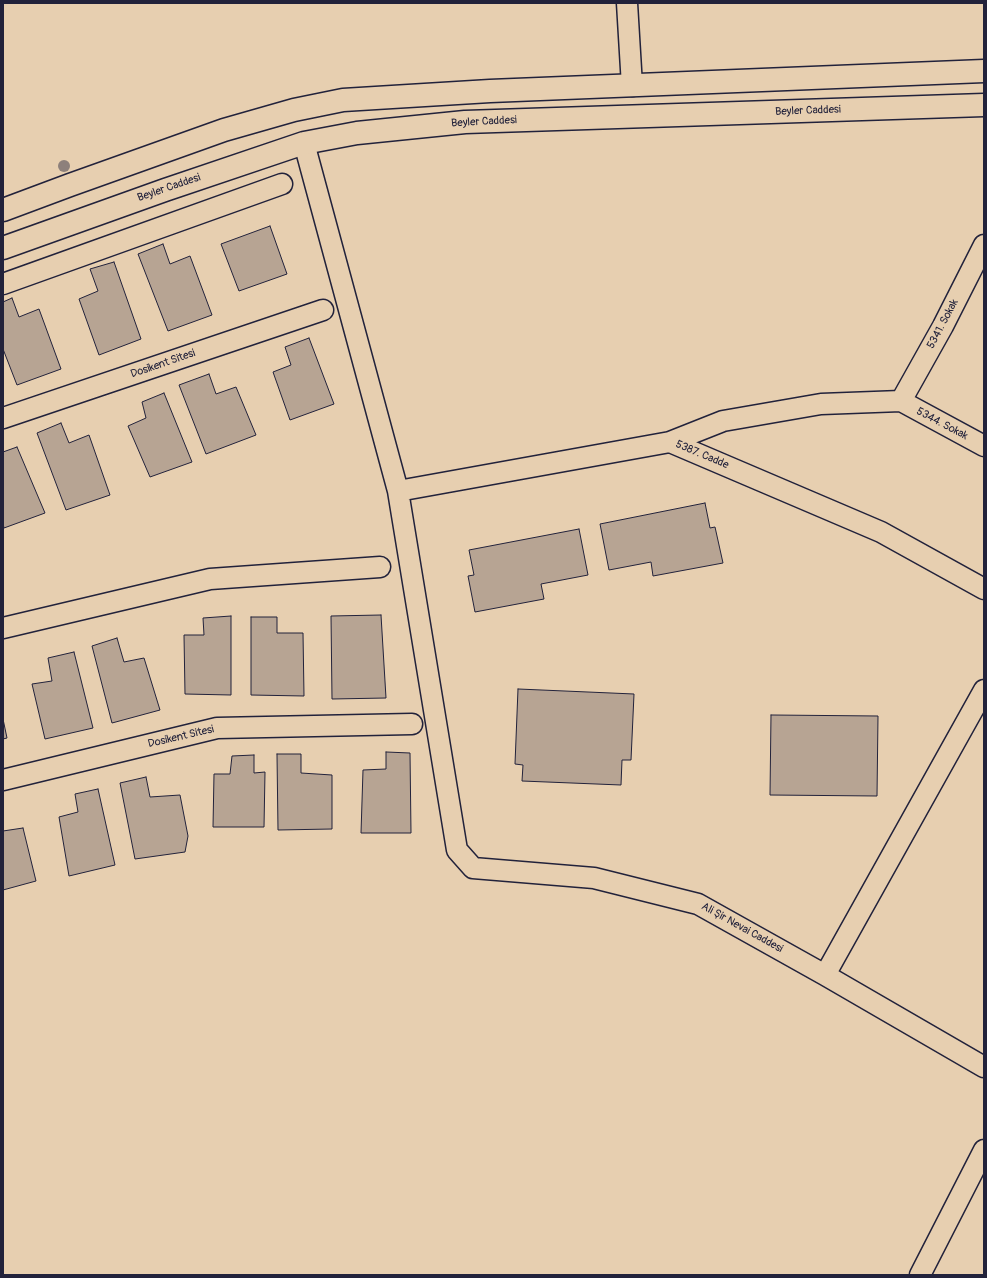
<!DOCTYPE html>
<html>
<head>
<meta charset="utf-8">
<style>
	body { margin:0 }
	#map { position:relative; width:987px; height:1278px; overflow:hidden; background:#e7cfb0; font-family:Pangolin,sans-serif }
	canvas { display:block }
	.frame { position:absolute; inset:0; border:4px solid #22223b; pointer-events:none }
</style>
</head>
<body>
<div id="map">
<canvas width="987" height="1278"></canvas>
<div class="frame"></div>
</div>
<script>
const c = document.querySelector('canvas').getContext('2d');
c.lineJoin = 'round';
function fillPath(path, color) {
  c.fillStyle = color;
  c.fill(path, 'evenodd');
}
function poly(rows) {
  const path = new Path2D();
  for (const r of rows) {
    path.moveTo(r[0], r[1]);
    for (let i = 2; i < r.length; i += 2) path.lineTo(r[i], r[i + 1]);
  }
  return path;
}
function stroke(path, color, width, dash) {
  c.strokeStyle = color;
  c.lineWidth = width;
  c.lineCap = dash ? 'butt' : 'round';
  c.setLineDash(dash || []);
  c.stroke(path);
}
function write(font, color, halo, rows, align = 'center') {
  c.font = font + ' Pangolin,sans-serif';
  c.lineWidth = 3;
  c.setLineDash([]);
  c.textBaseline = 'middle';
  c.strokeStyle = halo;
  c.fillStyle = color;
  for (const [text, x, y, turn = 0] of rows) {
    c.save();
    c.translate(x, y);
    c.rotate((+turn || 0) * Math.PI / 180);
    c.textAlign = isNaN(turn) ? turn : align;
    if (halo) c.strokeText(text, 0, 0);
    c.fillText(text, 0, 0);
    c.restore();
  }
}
const building = poly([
	[270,226,287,274,239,291,221,244,270,226],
	[163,244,170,264,190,256,212,315,168,331,138,254,163,244],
	[114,262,141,339,99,355,79,299,98,291,90,269,114,262],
	[12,298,19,317,39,309,61,369,17,385,3,349,3,302,12,298],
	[309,338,334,404,290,420,273,372,291,365,285,347,309,338],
	[209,374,216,394,236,387,256,435,206,454,179,385,209,374],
	[164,393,192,462,150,477,128,426,146,418,142,402,164,393],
	[61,423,69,443,89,435,110,495,66,510,37,433,61,423],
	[17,447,45,513,4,528,3,524,3,452,17,447],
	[705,503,710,528,715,527,723,563,653,576,651,562,609,570,600,524,705,503],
	[579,529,588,575,541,584,544,599,475,612,468,576,474,575,469,550,579,529],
	[381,615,386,698,332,699,331,616,381,615],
	[231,616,231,695,185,694,184,635,204,635,203,618,231,616],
	[251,617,277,617,277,633,303,633,304,696,251,695,251,617],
	[117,638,124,662,144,658,160,710,112,723,92,646,117,638],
	[74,652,93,728,45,739,32,684,52,681,48,658,74,652],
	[518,689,634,694,631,760,622,760,621,785,522,781,523,765,515,764,518,689],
	[771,715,878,716,877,796,770,795,771,715],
	[3,719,7,738,3,739,3,719],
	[386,752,410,753,411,833,361,833,363,770,386,769,386,752],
	[277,754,301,754,301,773,332,775,332,829,278,830,277,754],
	[254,755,254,773,265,772,264,827,213,827,214,774,230,774,232,756,254,755],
	[146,777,150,797,180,795,188,836,185,852,135,859,120,783,146,777],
	[98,789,115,865,69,876,59,817,78,812,75,794,98,789],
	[23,828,36,881,3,890,3,831,23,828]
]);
fillPath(building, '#b7a493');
stroke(building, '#22223b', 1);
const street = poly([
	[627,3,632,86],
	[304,143,398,491,457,850,473,868,594,878,698,904,825,975,984,1067],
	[3,284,282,184],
	[901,401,943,326,984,245],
	[901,401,984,446],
	[3,418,323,310],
	[670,442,881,532,984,589],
	[398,491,670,442,723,421,821,404,901,401],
	[3,628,210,579,380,567],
	[3,780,217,728,412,724],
	[825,975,984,690],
	[920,1275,984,1150]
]);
const secondary = poly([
	[3,210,70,185,224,130,294,110,343,100,490,91,984,71],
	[3,248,165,190,304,143,357,133,465,122,984,105]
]);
stroke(street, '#22223b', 23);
stroke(secondary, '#22223b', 25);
stroke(street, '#e7cfb0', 20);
stroke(secondary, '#e7cfb0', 22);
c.fillStyle = '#8d807b';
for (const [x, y] of [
	[64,166]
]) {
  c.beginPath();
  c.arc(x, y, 6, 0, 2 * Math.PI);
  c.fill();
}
write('11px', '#22223b', '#e7cfb0', [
	["Beyler Caddesi",808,111,-2],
	["Beyler Caddesi",484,122,-3],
	["Beyler Caddesi",169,188,-19],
	["5341. Sokak",943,324,-62],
	["Dosikent Sitesi",163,364,-19],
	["5344. Sokak",942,424,28],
	["5387. Cadde",702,455,23],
	["Dosikent Sitesi",181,737,-13],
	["Ali Şir Nevai Caddesi",742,928,29]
]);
</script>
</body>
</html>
